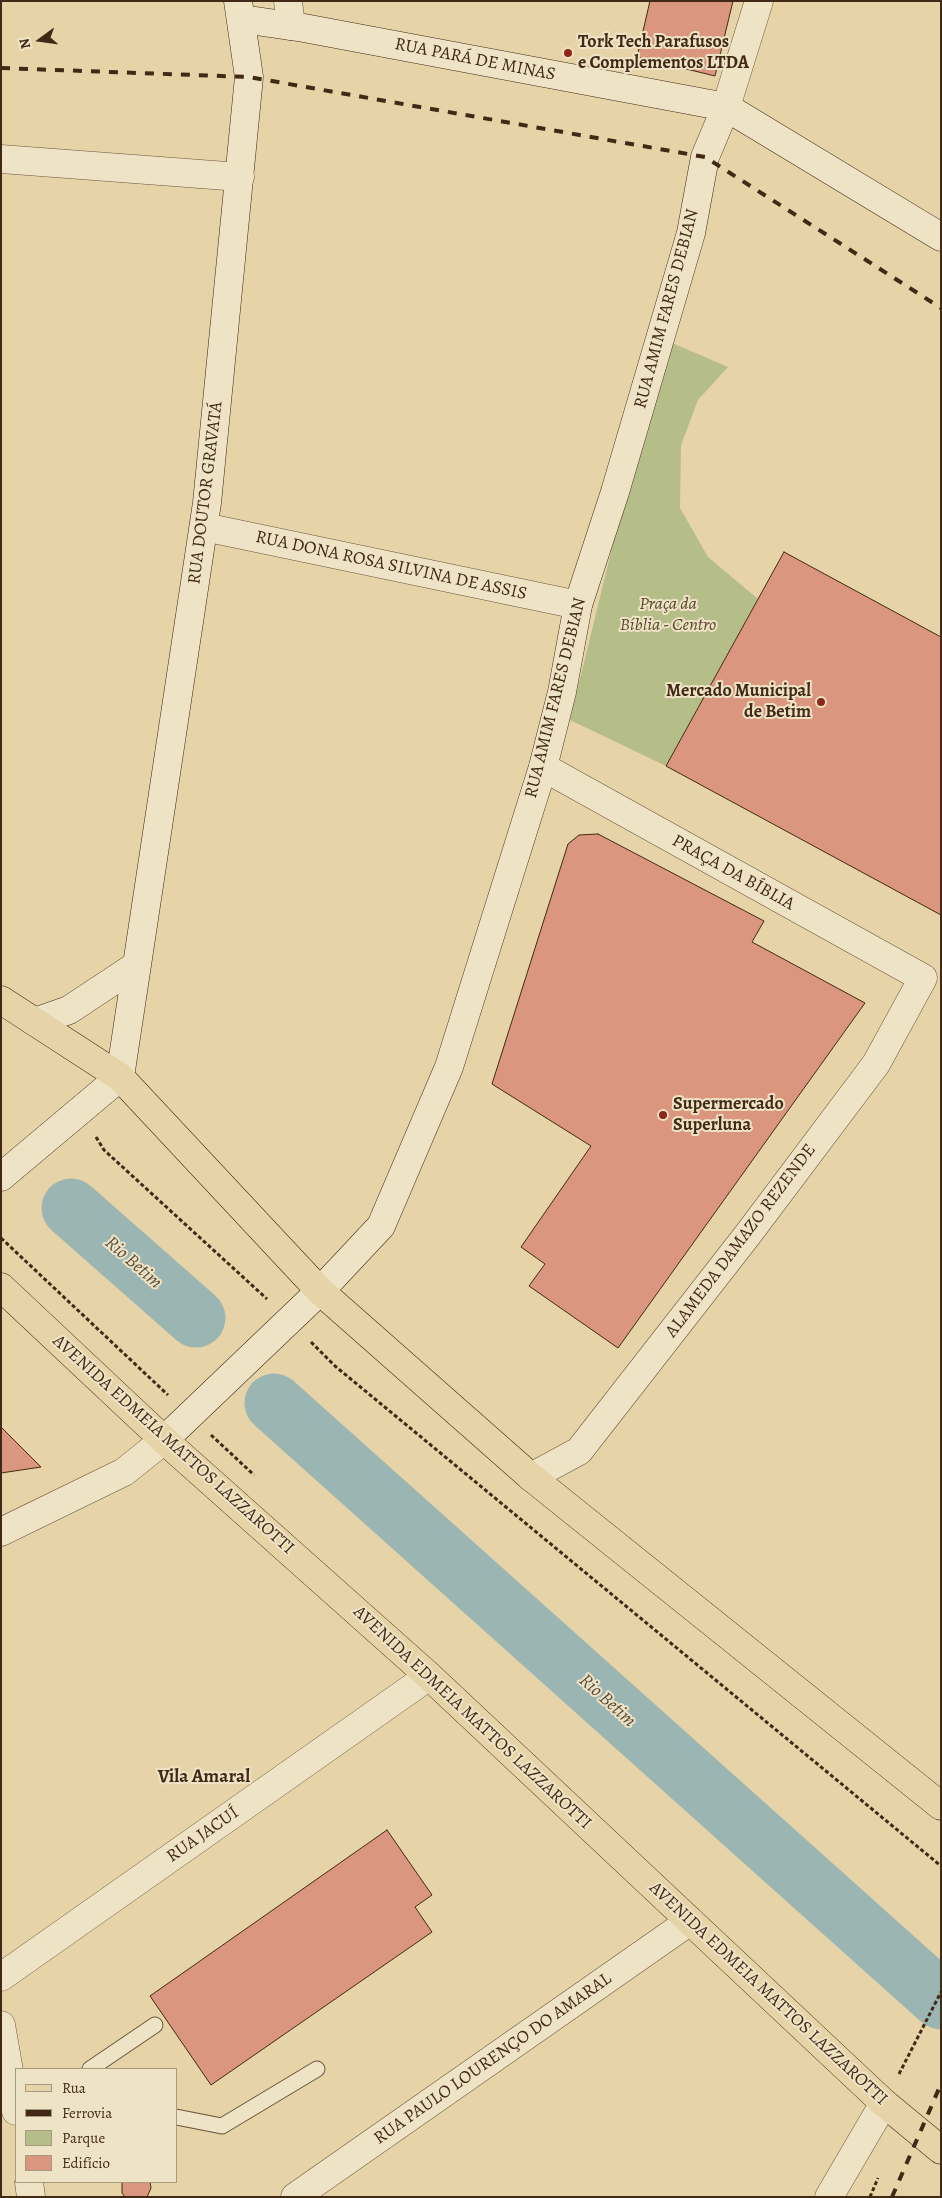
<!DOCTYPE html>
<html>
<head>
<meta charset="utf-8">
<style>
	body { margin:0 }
	#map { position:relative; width:942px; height:2198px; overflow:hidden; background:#e6d4a8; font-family:Alegreya,serif }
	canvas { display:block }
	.frame { position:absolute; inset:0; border:2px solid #412915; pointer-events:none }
	.legend { position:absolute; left:15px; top:2068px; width:162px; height:115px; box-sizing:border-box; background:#efe3c6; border:1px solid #a9997f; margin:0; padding:6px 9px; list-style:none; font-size:15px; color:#412915 }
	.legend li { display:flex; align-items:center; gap:10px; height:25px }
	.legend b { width:25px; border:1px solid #a9997f }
	.north { position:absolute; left:15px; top:15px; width:50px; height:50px; -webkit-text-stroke:4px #efe3c6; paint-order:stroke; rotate:256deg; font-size:14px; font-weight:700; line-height:20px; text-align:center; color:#412915 }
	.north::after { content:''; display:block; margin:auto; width:18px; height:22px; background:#412915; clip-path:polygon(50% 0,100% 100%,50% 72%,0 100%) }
</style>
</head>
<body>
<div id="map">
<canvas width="942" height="2198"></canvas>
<div class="frame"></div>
<ul class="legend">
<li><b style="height:6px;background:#e6d4a8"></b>Rua</li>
<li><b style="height:6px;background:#412915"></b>Ferrovia</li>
<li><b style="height:14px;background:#b5bd88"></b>Parque</li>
<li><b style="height:14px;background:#da967f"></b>Edifício</li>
</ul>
<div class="north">N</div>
</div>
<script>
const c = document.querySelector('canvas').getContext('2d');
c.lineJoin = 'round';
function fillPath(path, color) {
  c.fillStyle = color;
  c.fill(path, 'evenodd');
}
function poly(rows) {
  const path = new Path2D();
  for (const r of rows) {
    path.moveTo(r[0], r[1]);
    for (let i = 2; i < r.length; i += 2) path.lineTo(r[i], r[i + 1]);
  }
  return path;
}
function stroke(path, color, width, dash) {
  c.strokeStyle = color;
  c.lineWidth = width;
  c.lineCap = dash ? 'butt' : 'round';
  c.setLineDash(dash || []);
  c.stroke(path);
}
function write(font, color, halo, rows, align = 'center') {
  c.font = font + ' Alegreya,serif';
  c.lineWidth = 4;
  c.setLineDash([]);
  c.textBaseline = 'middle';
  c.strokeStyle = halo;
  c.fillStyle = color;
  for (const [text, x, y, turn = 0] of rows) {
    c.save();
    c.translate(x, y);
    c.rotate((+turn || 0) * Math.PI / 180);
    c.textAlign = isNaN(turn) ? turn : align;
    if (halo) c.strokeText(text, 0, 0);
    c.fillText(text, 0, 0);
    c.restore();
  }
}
fillPath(poly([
	[663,339,728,367,698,400,681,445,680,508,708,557,758,599,666,766,570,720]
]), '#b5bd88');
stroke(poly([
	[71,1208,196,1318],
	[274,1403,941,2000]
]), '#9bb5b3', 59);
const building = poly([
	[650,1,733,1,715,76,637,57,650,1],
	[784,552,941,637,941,915,666,766,784,552],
	[598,834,764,921,752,942,865,1003,618,1348,529,1286,545,1264,521,1247,591,1146,492,1084,568,844,579,835,598,834],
	[1,1427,41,1467,1,1473,1,1427],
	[387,1830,432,1895,415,1907,432,1932,211,2085,150,1996,387,1830],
	[122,2182,150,2182,151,2188,147,2197,125,2197,122,2193,122,2182]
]);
fillPath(building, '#da967f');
stroke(building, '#412915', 1);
const service = poly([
	[90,2069,155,2025],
	[176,2117,222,2126,317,2069]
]);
const minor = poly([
	[1,159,240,177],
	[204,527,578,605],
	[531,1477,579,1451,749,1233,876,1064,923,978,543,767],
	[1,1977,429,1676],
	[295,2197,690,1921],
	[829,2197,884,2103]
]);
const tertiary = poly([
	[288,1,291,26],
	[726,107,759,1],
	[1,1532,124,1472,164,1440],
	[1,2025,16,2111],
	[29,2182,31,2197]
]);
const secondary = poly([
	[242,19,304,28,726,107,941,237],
	[35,1022,69,1010,137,965],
	[1,1177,120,1077,207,503,249,77,238,1],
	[164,1440,320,1291,381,1226,449,1067,543,767,562,692,578,605,615,492,691,233,705,157,726,107]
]);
const primary = poly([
	[1,1000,120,1077,320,1291,531,1477,941,1806],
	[1,1287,164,1440,429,1676,884,2103,941,2150]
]);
stroke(service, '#6a543a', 17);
stroke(minor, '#6a543a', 29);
stroke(tertiary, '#6a543a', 29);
stroke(secondary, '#412915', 29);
stroke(primary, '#412915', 29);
stroke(poly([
	[96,1137,104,1150,267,1299],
	[1,1238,168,1395],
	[311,1342,335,1366,941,1866],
	[211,1435,254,1475],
	[899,2074,941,1992],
	[870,2197,878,2178]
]), '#412915', 3, [4, 2.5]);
stroke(service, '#efe3c6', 15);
stroke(minor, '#efe3c6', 28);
stroke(tertiary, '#efe3c6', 28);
stroke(secondary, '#efe3c6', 28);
stroke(primary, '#e6d4a8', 28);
stroke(poly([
	[1,68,249,77,705,157,941,308],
	[892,2197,941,2084]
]), '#412915', 4, [9, 9]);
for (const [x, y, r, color] of [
	[568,53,5,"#8f2418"],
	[821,702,5,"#8f2418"],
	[663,1115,5,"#8f2418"]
]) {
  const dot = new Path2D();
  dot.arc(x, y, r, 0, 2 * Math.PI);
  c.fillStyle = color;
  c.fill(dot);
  stroke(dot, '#efe3c6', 2);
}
write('bold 18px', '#412915', '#efe3c6', [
	["Tork Tech Parafusos",578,43],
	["e Complementos LTDA",578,64],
	["Mercado Municipal",811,692,"right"],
	["de Betim",811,713,"right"],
	["Supermercado",673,1105],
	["Superluna",673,1126]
], 'left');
write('18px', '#412915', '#efe3c6', [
	["RUA PARÁ DE MINAS",475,60,11],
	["RUA AMIM FARES DEBIAN",667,309,-75],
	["RUA DOUTOR GRAVATÁ",206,493,-83],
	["RUA DONA ROSA SILVINA DE ASSIS",391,566,12],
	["RUA AMIM FARES DEBIAN",556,698,-76],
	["PRAÇA DA BÍBLIA",733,873,29],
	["ALAMEDA DAMAZO REZENDE",741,1241,-53],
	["AVENIDA EDMEIA MATTOS LAZZAROTTI",173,1445,42],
	["AVENIDA EDMEIA MATTOS LAZZAROTTI",472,1718,43],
	["RUA JACUÍ",203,1835,-35],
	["AVENIDA EDMEIA MATTOS LAZZAROTTI",768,1994,43],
	["RUA PAULO LOURENÇO DO AMARAL",493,2059,-35]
]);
write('italic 18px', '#58472c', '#efe3c6', [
	["Praça da",668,605],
	["Bíblia - Centro",668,626]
]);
write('italic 19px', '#584c3c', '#efe3c6', [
	["Rio Betim",133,1263,41],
	["Rio Betim",607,1701,42]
]);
write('bold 19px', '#412915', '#efe3c6', [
	["Vila Amaral",204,1777]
]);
</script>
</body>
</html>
